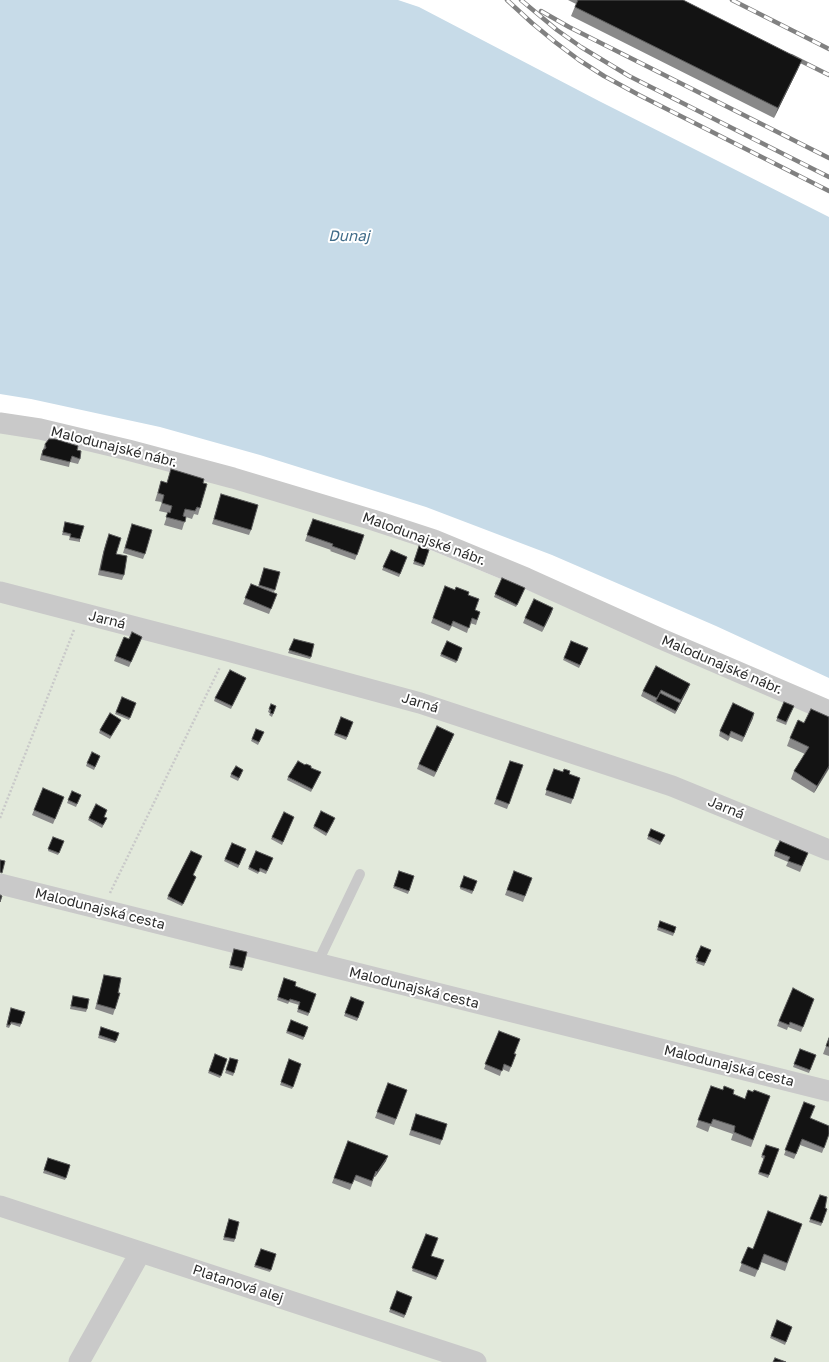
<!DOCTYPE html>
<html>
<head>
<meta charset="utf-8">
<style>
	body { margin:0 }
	canvas { display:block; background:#fff }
</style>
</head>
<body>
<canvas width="829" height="1362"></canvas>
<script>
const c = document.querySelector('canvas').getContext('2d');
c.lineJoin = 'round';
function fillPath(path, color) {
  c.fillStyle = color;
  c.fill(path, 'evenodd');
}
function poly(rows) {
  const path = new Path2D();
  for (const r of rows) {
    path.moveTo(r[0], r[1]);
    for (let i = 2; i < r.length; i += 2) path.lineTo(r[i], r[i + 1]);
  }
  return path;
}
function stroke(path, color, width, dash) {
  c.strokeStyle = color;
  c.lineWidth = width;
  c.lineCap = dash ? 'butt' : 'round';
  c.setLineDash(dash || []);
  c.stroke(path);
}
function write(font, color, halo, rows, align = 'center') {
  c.font = font + ' "Golos Text",sans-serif';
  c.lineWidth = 4;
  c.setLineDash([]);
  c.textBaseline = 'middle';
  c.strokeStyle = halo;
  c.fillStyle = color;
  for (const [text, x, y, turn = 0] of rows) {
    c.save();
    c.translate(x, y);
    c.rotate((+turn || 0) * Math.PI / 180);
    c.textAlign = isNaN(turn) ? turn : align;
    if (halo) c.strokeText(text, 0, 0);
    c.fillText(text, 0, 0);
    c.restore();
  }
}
fillPath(poly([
	[0,427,220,481,416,544,654,642,829,721,829,1362,0,1362]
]), '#e2e9db');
fillPath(poly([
	[0,0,398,0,419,7,599,101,829,217,829,678,716,626,552,555,426,507,260,455,160,427,31,399,0,394]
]), '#c7dbe8');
stroke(poly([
	[0,818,74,630],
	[110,893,220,667]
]), '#c9c9c9', 2.5, [2, 2]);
stroke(poly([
	[317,964,360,874]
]), '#c9c9c9', 10);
stroke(poly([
	[0,423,40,429,128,450,233,478,373,520,434,540,526,578,659,638,829,711],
	[0,592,228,651,420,703,672,786,829,850],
	[0,884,829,1091],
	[0,1206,476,1362],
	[79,1362,140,1253]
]), '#c9c9c9', 21);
const rail = poly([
	[507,0,532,23,555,42,579,60,604,76,639,95,829,191],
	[521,0,557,30,581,47,629,76,829,177],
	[732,0,829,49],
	[541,11,569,27,829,158],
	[791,56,829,75]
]);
stroke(rail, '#818181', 4.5);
stroke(rail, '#fff', 3, [9]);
fillPath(poly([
	[568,0,683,0,798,69,774,118,571,16,576,4],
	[45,444,77,450,80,459,78,464,70,462,69,467,40,460,41,455],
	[171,469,203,483,200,508,198,515,194,514,192,519,186,517,182,530,164,525,168,513,159,511,162,502,155,501,161,481,167,483],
	[221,494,251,530,249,535,212,524],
	[313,519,364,535,355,560,330,551,331,550,305,541],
	[65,522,80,539,80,542,69,540,70,536,62,535],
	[132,524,145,554,143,559,123,553],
	[107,539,124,575,122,580,98,575,102,557],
	[419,546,429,550,423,567,413,564],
	[391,550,407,557,399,577,382,570],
	[264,568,280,572,274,592,267,590,277,594,269,614,243,604,251,584,258,587],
	[502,578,524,590,516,607,494,597],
	[445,586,468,595,475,610,480,612,476,625,470,623,467,633,452,626,449,631,431,623],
	[553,608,551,614,542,632,523,623,525,618],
	[129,639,140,642,129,667,114,661,116,656],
	[294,639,311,657,310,659,288,653],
	[447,641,462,648,456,663,440,656],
	[571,641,588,648,579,668,563,660],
	[246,678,231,709,214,701,215,698],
	[690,684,688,689,675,714,641,696,643,691],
	[122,697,136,703,129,720,115,714],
	[784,702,794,706,786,725,776,721],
	[276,706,272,717,269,715,270,713,268,712,269,709],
	[341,717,353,722,346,740,334,735],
	[829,717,829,769,814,793,791,779,794,771,805,754,787,746,790,738,804,723],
	[753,718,742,742,730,737,728,741,719,736,720,731],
	[121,720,110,739,99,733,100,730],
	[256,729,264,732,258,745,251,741],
	[454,734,434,777,417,769,419,764],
	[100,756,94,770,86,766,87,763],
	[510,761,523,765,507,809,494,804],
	[311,768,321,772,311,792,287,780,288,777],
	[554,769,580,778,571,804,545,795],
	[242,773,238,781,230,777,231,774],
	[72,791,81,795,76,807,67,803],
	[62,802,53,824,32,815,34,810],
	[106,813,104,817,107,818,102,828,88,820,89,818],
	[294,817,282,845,271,839,272,837],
	[334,821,326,836,313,828,314,826],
	[651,829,665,835,660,845,647,839],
	[53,837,64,841,58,855,48,851],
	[232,843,245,852,238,868,224,861],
	[256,851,273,858,266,874,259,871,258,874,248,869],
	[775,851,808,853,800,872,786,866,788,862,774,856],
	[399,871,414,876,408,894,393,888],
	[514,871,532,878,523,902,505,895],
	[194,875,196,877,182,906,167,899,168,896],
	[464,876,477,881,472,894,460,889],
	[660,921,676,927,673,936,657,930],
	[701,946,711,950,704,966,696,963,697,961,695,960],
	[233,952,243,968,242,971,229,968],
	[104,975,118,993,120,993,113,1015,95,1009],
	[284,978,295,986,316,994,308,1016,297,1012,299,1005,289,1002,288,1004,277,1000],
	[351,997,364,1002,357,1021,344,1016],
	[72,999,87,1009,86,1012,70,1009],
	[814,999,801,1032,788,1027,787,1030,777,1026,779,1021],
	[10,1011,21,1024,20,1027,11,1024,9,1028,6,1027],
	[291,1020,308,1027,303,1040,286,1033],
	[101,1027,119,1033,115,1043,98,1038],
	[499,1031,514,1054,516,1054,509,1072,502,1069,500,1076,484,1069],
	[829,1038,829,1056,823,1054],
	[800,1049,816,1055,809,1073,793,1067],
	[215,1054,227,1059,220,1078,208,1073],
	[230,1058,238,1060,233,1076,225,1073],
	[289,1059,301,1064,292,1089,280,1085],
	[388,1083,407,1090,394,1125,375,1118],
	[711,1086,733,1094,745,1099,753,1092,770,1096,751,1147,731,1140,733,1134,710,1126,708,1132,696,1127],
	[804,1102,810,1119,829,1134,822,1153,800,1145,794,1159,784,1155],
	[416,1114,447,1124,440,1145,409,1135],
	[348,1141,386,1161,375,1177,374,1177,371,1187,354,1180,350,1190,332,1183],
	[766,1145,779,1149,768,1178,758,1174,764,1159,761,1157],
	[48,1158,70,1165,65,1180,43,1173],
	[820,1195,825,1208,827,1209,821,1226,809,1222],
	[228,1222,235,1239,234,1242,223,1240],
	[802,1224,785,1271,761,1262,755,1277,739,1271,748,1247,753,1249],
	[426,1234,431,1256,444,1260,436,1280,412,1271],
	[261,1249,276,1254,270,1272,254,1267],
	[397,1291,412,1297,404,1318,389,1312],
	[777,1320,792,1327,785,1345,770,1338]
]), '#898989');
fillPath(poly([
	[802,60,798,69,774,118,778,108],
	[553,608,551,614,542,632,544,627],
	[690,684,688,689,675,714,681,700],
	[754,713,753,718,742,742,744,737],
	[454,734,452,739,434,777,436,772],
	[829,766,829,768,814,793,817,786],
	[388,1156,386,1161,375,1177,377,1172]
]), '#5a5a5a');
const building = poly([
	[578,0,683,0,802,60,778,108,575,7,578,0],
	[49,439,55,439,78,446,77,450,81,451,80,459,72,456,70,462,42,455,43,450,46,448,45,444,49,439],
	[171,469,204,479,203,483,207,484,200,508,197,507,195,511,185,509,183,516,186,517,185,522,166,517,168,512,170,513,172,506,162,503,164,495,158,493,161,481,167,483,171,469],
	[221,494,258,505,251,530,214,519,221,494],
	[313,519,364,535,357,555,332,546,333,544,307,535,313,519],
	[65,522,84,526,80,539,70,537,71,534,63,532,65,522],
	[132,524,152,530,145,554,125,548,132,524],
	[109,534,121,538,116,554,127,556,124,575,100,570,104,551,109,534],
	[419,546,429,550,424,565,414,561,419,546],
	[391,550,407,557,400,574,383,567,391,550],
	[264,568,280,572,275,590,259,585,264,568],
	[502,578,525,588,517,605,495,594,502,578],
	[251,584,277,594,271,609,245,598,251,584],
	[445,586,455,590,456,587,469,592,468,595,479,599,475,610,480,612,477,620,472,618,469,628,453,621,451,626,433,618,445,586],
	[534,599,553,608,544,627,525,618,534,599],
	[132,632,142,637,131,662,116,656,124,637,129,639,132,632],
	[294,639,314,644,311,657,289,650,294,639],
	[447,641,462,648,457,661,441,654,447,641],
	[571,641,588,648,580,665,564,658,571,641],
	[656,666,690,684,681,700,661,690,657,698,643,691,656,666],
	[230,670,246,678,232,706,215,698,230,670],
	[660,693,680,703,676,711,656,701,660,693],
	[122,697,136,703,130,718,116,712,122,697],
	[784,702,794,706,786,722,777,718,784,702],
	[733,703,754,713,744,737,731,731,729,736,720,731,733,703],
	[271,704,276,706,273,714,270,713,271,710,269,709,271,704],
	[811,709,829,717,829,766,817,786,794,771,809,747,790,738,798,720,804,723,811,709],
	[110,713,121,720,111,736,100,730,110,713],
	[341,717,353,722,347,737,335,733,341,717],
	[437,726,454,734,436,772,419,764,437,726],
	[256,729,264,732,259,742,252,739,256,729],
	[92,752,100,756,95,767,87,763,92,752],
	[298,761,305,765,306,764,311,766,311,768,321,772,312,789,288,777,298,761],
	[510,761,523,765,509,804,496,799,510,761],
	[236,766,243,770,239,778,231,774,236,766],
	[554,769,563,772,564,769,570,771,569,774,580,778,573,799,546,790,554,769],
	[43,788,64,797,55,819,34,810,43,788],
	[72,791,81,795,77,804,68,800,72,791],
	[96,804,107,810,104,817,107,818,103,825,89,818,96,804],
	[321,811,335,818,327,833,314,826,321,811],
	[284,812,294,817,283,842,272,837,284,812],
	[651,829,665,835,661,842,648,836,651,829],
	[53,837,64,841,59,853,48,849,53,837],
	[780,841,808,853,802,866,788,861,790,857,775,851,780,841],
	[232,843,246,849,239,865,225,859,232,843],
	[191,851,202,856,193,875,196,877,183,904,168,896,191,851],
	[256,851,273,858,267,871,260,868,259,872,249,867,256,851],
	[0,860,5,861,2,873,0,872,0,860],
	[399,871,414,876,409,891,394,886,399,871],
	[514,871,532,878,525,896,507,890,514,871],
	[464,876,477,881,473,891,460,887,464,876],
	[0,895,2,896,0,902,0,895],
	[660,921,676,927,674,933,658,927,660,921],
	[701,946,711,950,705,963,697,961,698,958,696,957,701,946],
	[234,949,247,952,243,968,230,965,234,949],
	[104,975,121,978,118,993,120,993,115,1009,97,1004,104,975],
	[284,978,296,982,295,986,316,994,309,1013,298,1009,300,1002,290,999,289,1001,278,997,284,978],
	[793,988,814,999,803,1027,790,1022,789,1025,779,1021,793,988],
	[73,996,89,999,87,1009,71,1006,73,996],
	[351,997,364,1002,358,1018,345,1013,351,997],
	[11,1008,25,1012,21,1024,11,1022,10,1025,7,1025,11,1008],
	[291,1020,308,1027,304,1037,287,1031,291,1020],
	[101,1027,119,1033,116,1041,99,1035,101,1027],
	[499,1031,520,1039,514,1054,516,1054,511,1067,504,1064,502,1071,485,1064,499,1031],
	[829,1038,829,1047,826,1046,829,1038],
	[800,1049,816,1055,810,1070,794,1064,800,1049],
	[215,1054,227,1059,221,1076,209,1071,215,1054],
	[230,1058,238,1060,234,1073,226,1070,230,1058],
	[289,1059,301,1064,293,1087,281,1082,289,1059],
	[388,1083,407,1090,396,1119,377,1112,388,1083],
	[711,1086,723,1090,724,1086,734,1090,733,1094,745,1099,748,1090,753,1092,754,1090,770,1096,753,1140,734,1132,735,1126,713,1119,711,1124,698,1120,711,1086],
	[804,1102,815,1106,810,1118,829,1126,829,1134,824,1148,802,1139,796,1154,785,1150,804,1102],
	[416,1114,447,1124,442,1140,411,1130,416,1114],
	[348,1141,388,1156,377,1172,376,1171,372,1181,356,1175,352,1184,334,1178,348,1141],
	[766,1145,779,1149,769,1175,759,1172,765,1156,762,1155,766,1145],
	[48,1158,70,1165,66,1178,44,1170,48,1158],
	[820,1195,827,1197,825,1208,827,1209,822,1223,810,1219,820,1195],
	[768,1211,802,1224,787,1263,764,1254,758,1270,741,1263,748,1247,753,1249,768,1211],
	[229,1219,239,1222,235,1239,224,1237,229,1219],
	[426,1234,438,1238,431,1256,444,1260,437,1277,412,1268,426,1234],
	[261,1249,276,1254,271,1270,255,1265,261,1249],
	[397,1291,412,1297,405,1315,390,1309,397,1291],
	[777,1320,792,1327,786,1342,771,1336,777,1320],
	[775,1358,786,1362,773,1362,775,1358]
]);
fillPath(building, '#131313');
stroke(building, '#5a5a5a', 1);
write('14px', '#2c2c2c', '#fff', [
	["Malodunajské nábr.",114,447,14],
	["Malodunajské nábr.",424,539,20],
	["Jarná",107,620,14],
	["Malodunajské nábr.",722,665,23],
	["Jarná",420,703,17],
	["Jarná",726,808,22],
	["Malodunajská cesta",100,909,14],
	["Malodunajská cesta",414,988,14],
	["Malodunajská cesta",729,1066,14],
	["Platanová alej",238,1284,18]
]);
write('italic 15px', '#406c89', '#fff', [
	["Dunaj",349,236]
]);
</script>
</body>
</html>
